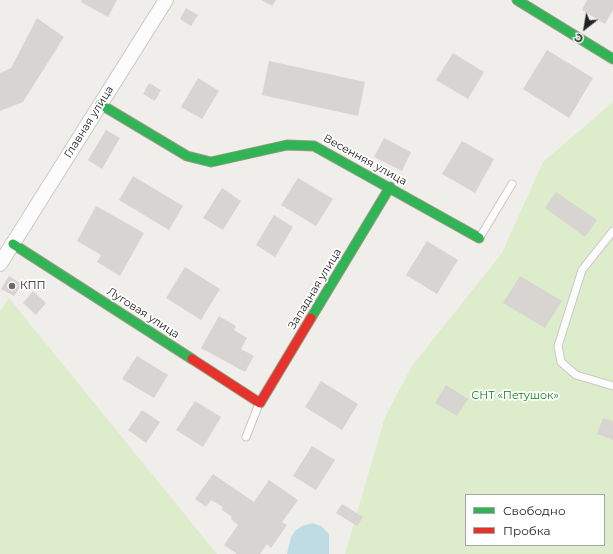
<!DOCTYPE html>
<html>
<head>
<meta charset="utf-8">
<style>
	body { margin:0 }
	#map { position:relative; width:613px; height:554px; overflow:hidden; background:#f0eeeb; font-family:Montserrat,sans-serif }
	canvas { display:block }
	.legend { position:absolute; left:465px; top:494px; width:140px; height:52px; box-sizing:border-box; background:#fff; border:1px solid #a7a7a7; margin:0; padding:5px 7px; list-style:none; font-size:12px; color:#222 }
	.legend li { display:flex; align-items:center; gap:8px; height:20px }
	.legend b { width:20px; border:1px solid #a7a7a7 }
	.north { position:absolute; left:565px; top:8px; width:40px; height:40px; -webkit-text-stroke:3px #fff; paint-order:stroke; rotate:211deg; font-size:11px; font-weight:700; line-height:16px; text-align:center; color:#222 }
	.north::after { content:''; display:block; margin:auto; width:14px; height:18px; background:#222; clip-path:polygon(50% 0,100% 100%,50% 72%,0 100%) }
</style>
</head>
<body>
<div id="map">
<canvas width="613" height="554"></canvas>
<ul class="legend">
<li><b style="height:5px;background:#30b455"></b>Свободно</li>
<li><b style="height:5px;background:#e5322d"></b>Пробка</li>
</ul>
<div class="north">С</div>
</div>
<script>
const c = document.querySelector('canvas').getContext('2d');
c.lineJoin = 'round';
function fillPath(path, color) {
  c.fillStyle = color;
  c.fill(path, 'evenodd');
}
function poly(rows) {
  const path = new Path2D();
  for (const r of rows) {
    path.moveTo(r[0], r[1]);
    for (let i = 2; i < r.length; i += 2) path.lineTo(r[i], r[i + 1]);
  }
  return path;
}
function stroke(path, color, width, dash) {
  c.strokeStyle = color;
  c.lineWidth = width;
  c.lineCap = dash ? 'butt' : 'round';
  c.setLineDash(dash || []);
  c.stroke(path);
}
function write(font, color, halo, rows, align = 'center') {
  c.font = font + ' Montserrat,sans-serif';
  c.lineWidth = 3.5;
  c.setLineDash([]);
  c.textBaseline = 'middle';
  c.strokeStyle = halo;
  c.fillStyle = color;
  for (const [text, x, y, turn = 0] of rows) {
    c.save();
    c.translate(x, y);
    c.rotate((+turn || 0) * Math.PI / 180);
    c.textAlign = isNaN(turn) ? turn : align;
    if (halo) c.strokeText(text, 0, 0);
    c.fillText(text, 0, 0);
    c.restore();
  }
}
fillPath(poly([
	[613,102,613,554,345,554,385,417,412,366,502,253,543,162],
	[466,495,604,495,604,545,466,545],
	[9,298,217,554,0,554,0,311]
]), '#ddeccb');
fillPath(poly([
	[312,523,321,526,329,534,329,554,287,554,291,537,295,531,302,526]
]), '#bfdbe3');
fillPath(poly([
	[82,0,117,0,108,17,81,2],
	[261,0,276,0,272,6],
	[587,0,613,0,613,10,605,24,582,10],
	[186,8,198,15,191,26,180,19],
	[37,18,64,37,23,102,0,111,0,73,11,68],
	[547,50,593,78,569,118,523,89],
	[453,53,484,72,468,99,436,80],
	[269,61,365,82,358,116,262,95],
	[198,78,219,91,202,119,181,107],
	[149,83,161,90,155,101,143,94],
	[106,130,120,138,102,169,88,160],
	[384,138,411,152,402,171,374,157],
	[462,141,494,159,475,193,442,174],
	[133,176,183,206,169,230,119,200],
	[298,178,333,199,316,226,281,205],
	[222,188,241,201,223,230,203,218],
	[556,192,597,220,585,237,545,208],
	[96,206,144,233,120,276,97,262,101,255,77,241],
	[274,215,293,227,275,257,256,245],
	[427,241,458,260,437,294,406,275],
	[185,267,220,289,201,320,166,298],
	[9,276,22,284,14,296,1,289],
	[520,276,562,301,545,328,503,303],
	[33,291,46,303,36,315,23,303],
	[219,316,236,326,234,330,247,338,241,349,254,356,245,372,201,348],
	[137,356,168,375,154,398,122,379],
	[321,381,358,404,342,430,305,407],
	[446,385,468,399,457,416,435,403],
	[195,401,221,417,203,447,176,430],
	[142,410,160,422,146,443,128,430],
	[603,418,613,421,613,440,597,434],
	[312,446,335,460,316,490,293,476],
	[213,474,254,502,269,480,298,500,282,522,287,525,271,548,267,544,260,554,237,554,224,545,238,525,231,519,232,517,221,509,223,507,211,500,206,507,195,499],
	[342,504,363,517,357,526,336,513]
]), '#d7d4d2');
const lane = poly([
	[613,231,582,270,558,346,561,362,576,375,613,386],
	[480,237,512,184],
	[246,437,259,404]
]);
const street = poly([
	[0,264,166,0]
]);
const fast = poly([
	[517,0,613,59],
	[100,104,187,156,211,162,287,145,314,146,479,238],
	[13,244,192,359],
	[311,318,390,187]
]);
const jam = poly([
	[192,359,260,403,311,318]
]);
stroke(lane, '#c9c8c7', 9);
stroke(street, '#c9c8c7', 16);
stroke(fast, '#999a82', 11);
stroke(jam, '#999a82', 11);
stroke(lane, '#fdfcfc', 7);
stroke(street, '#fdfcfc', 14);
stroke(fast, '#30b455', 9);
stroke(jam, '#e5322d', 9);
for (const [x, y, r, color] of [
	[12,286,4,"#6a6968"]
]) {
  const dot = new Path2D();
  dot.arc(x, y, r, 0, 2 * Math.PI);
  c.fillStyle = color;
  c.fill(dot);
  stroke(dot, '#fff', 1.5);
}
write('11px', '#222', '#fff', [
	["Главная улица",89,122,-58],
	["Весенняя улица",365,160,29],
	["Западная улица",315,289,-59],
	["Луговая улица",143,313,33]
]);
write('11px', '#222', '#fff', [
	["КПП",20,286]
], 'left');
write('11px', '#0c8416', '#fff', [
	["СНТ «Петушок»",515,396]
]);
</script>
</body>
</html>
